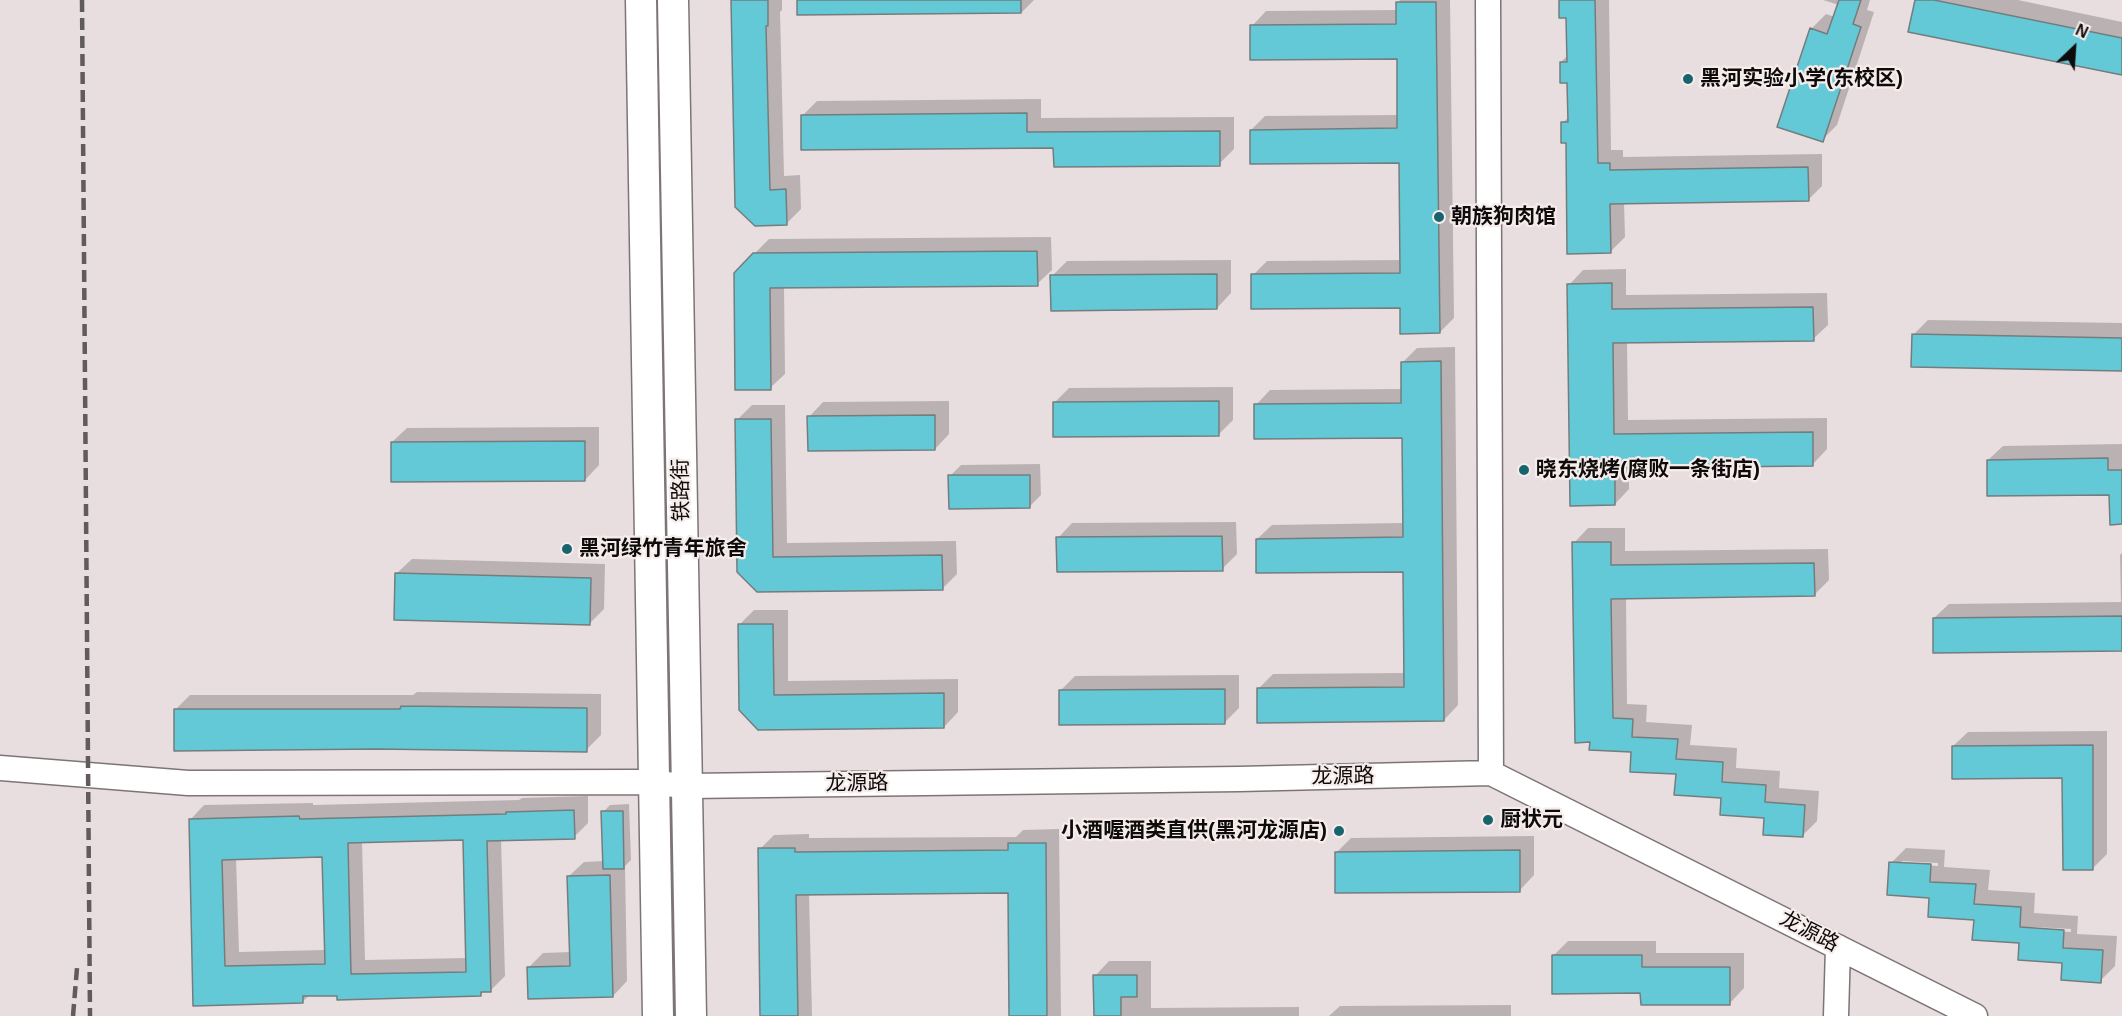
<!DOCTYPE html>
<html>
<head>
<meta charset="utf-8">
<style>
	body { margin:0 }
	#map { position:relative; width:2122px; height:1016px; overflow:hidden; background:#e8dedf; font-family:Arial,sans-serif }
	canvas { display:block }
	.north { position:absolute; left:2044px; top:18px; width:60px; height:60px; -webkit-text-stroke:4px #f6ecec; paint-order:stroke; rotate:25deg; font-size:16px; font-weight:700; line-height:24px; text-align:center; color:#0e0b0b }
	.north::after { content:''; display:block; margin:auto; width:21px; height:27px; background:#0e0b0b; clip-path:polygon(50% 0,100% 100%,50% 72%,0 100%) }
</style>
</head>
<body>
<div id="map">
<canvas width="2122" height="1016"></canvas>
<div class="north">N</div>
</div>
<script>
const c = document.querySelector('canvas').getContext('2d');
c.lineJoin = 'round';
function fillPath(path, color) {
  c.fillStyle = color;
  c.fill(path, 'evenodd');
}
function poly(rows) {
  const path = new Path2D();
  for (const r of rows) {
    path.moveTo(r[0], r[1]);
    for (let i = 2; i < r.length; i += 2) path.lineTo(r[i], r[i + 1]);
  }
  return path;
}
function stroke(path, color, width, dash) {
  c.strokeStyle = color;
  c.lineWidth = width;
  c.lineCap = dash ? 'butt' : 'round';
  c.setLineDash(dash || []);
  c.stroke(path);
}
function write(font, color, halo, rows, align = 'center') {
  c.font = font + ' Arial,"Noto Sans SC",sans-serif';
  c.lineWidth = 4.5;
  c.setLineDash([]);
  c.textBaseline = 'middle';
  c.strokeStyle = halo;
  c.fillStyle = color;
  for (const [text, x, y, turn = 0] of rows) {
    c.save();
    c.translate(x, y);
    c.rotate((+turn || 0) * Math.PI / 180);
    c.textAlign = isNaN(turn) ? turn : align;
    if (halo) c.strokeText(text, 0, 0);
    c.fillText(text, 0, 0);
    c.restore();
  }
}
fillPath(poly([
	[733,0,782,0,782,10,780,12,784,176,800,175,801,209,786,224,756,224],
	[798,0,1034,0,1022,12,798,14],
	[1400,0,1450,0,1454,318,1440,332,1402,307,1253,275,1267,261,1401,260,1400,162,1251,130,1265,116,1399,115,1398,57,1252,26,1266,11,1398,10,1398,3],
	[1561,0,1609,0,1611,150,1623,150,1623,157,1822,154,1822,186,1808,200,1624,202,1625,237,1611,251,1567,142,1562,123,1569,117,1568,82,1561,62,1568,55,1568,17],
	[1823,0,1870,0,1867,10,1874,12,1837,125,1822,140,1811,29,1826,14,1835,17,1839,5],
	[1916,0,2018,0,2122,22,2122,74],
	[1041,99,1041,118,1234,117,1234,149,1219,164,803,115,817,101],
	[1051,237,1052,270,1037,284,784,287,785,374,770,388,754,254,769,239],
	[1231,260,1231,293,1217,308,1052,276,1067,261],
	[1626,269,1626,295,1827,293,1828,325,1813,339,1627,342,1628,420,1827,418,1827,449,1813,464,1629,466,1629,489,1615,504,1569,285,1583,270],
	[1928,320,2122,323,2122,369,1913,335],
	[1455,347,1458,705,1444,720,1258,689,1273,674,1406,673,1405,571,1257,539,1272,525,1404,523,1403,436,1256,405,1270,390,1403,389,1402,363,1417,348],
	[1233,387,1233,420,1219,434,1054,403,1069,388],
	[949,401,949,434,935,449,809,417,823,402],
	[752,405,785,405,787,543,956,541,957,574,942,589,757,591,737,420],
	[599,427,599,465,585,480,392,442,407,428],
	[2122,444,2122,503,2110,493,1988,460,2003,446],
	[1040,464,1041,495,1030,506,950,476,961,465],
	[1236,522,1237,554,1222,569,1058,538,1072,523],
	[1588,528,1625,528,1625,551,1828,549,1829,580,1814,595,1626,597,1627,704,1647,705,1646,722,1692,725,1690,745,1737,748,1736,768,1780,771,1779,788,1819,791,1817,821,1802,836,1632,751,1591,749,1574,543],
	[2122,553,2122,649,1934,618,1949,604,2121,602,2120,555],
	[412,559,605,564,604,609,589,624,397,573],
	[754,610,788,610,788,681,958,679,958,712,944,727,759,728,739,625],
	[1239,675,1239,708,1225,722,1060,691,1075,676],
	[417,692,601,694,601,735,586,750,175,710,190,695,413,695],
	[2107,731,2107,854,2093,868,2064,777,1953,746,1968,732],
	[588,796,588,823,574,837,501,839,505,976,491,990,485,990,480,995,310,995,302,1002,195,1004,190,820,204,805,313,803,313,805,519,800,522,798],
	[464,839,467,958,365,960,362,841],
	[324,856,326,950,239,952,236,858],
	[629,804,631,860,625,866,627,981,613,996,529,967,543,953,571,952,569,876,584,862,604,861,603,812,610,805],
	[1059,829,1061,1016,1011,1016,1009,892,809,893,812,1016,761,1016,760,849,774,835,809,834,809,838,1016,837,1023,830],
	[1534,836,1534,875,1520,890,1337,852,1351,838],
	[1906,848,1945,850,1944,867,1990,870,1988,890,2035,893,2034,913,2078,916,2077,934,2117,936,2115,966,2100,981,1930,896,1891,863],
	[1902,861,1938,863,1938,866,1902,864],
	[2033,927,2071,929,2071,932,2033,930],
	[1568,941,1656,941,1656,953,1744,953,1744,988,1730,1003,1642,992,1553,956],
	[1109,961,1151,961,1151,1008,1299,1007,1299,1016,1095,1016,1095,976],
	[1511,1005,1511,1016,1329,1016,1340,1006]
]), '#0003');
const building = poly([
	[731,0,768,0,768,26,766,26,770,190,786,189,787,225,755,226,735,207,731,0],
	[797,0,1021,0,1021,13,797,15,797,0],
	[1559,0,1595,0,1598,163,1610,163,1610,170,1808,167,1809,201,1610,204,1611,253,1567,254,1566,143,1561,143,1561,122,1568,122,1567,83,1560,83,1560,62,1567,62,1566,18,1559,18,1559,0],
	[1839,0,1861,0,1853,24,1861,27,1823,142,1777,127,1810,28,1827,34,1839,0],
	[1915,0,1934,0,2122,38,2122,75,1908,32,1915,0],
	[1396,2,1436,2,1440,333,1400,334,1400,308,1251,309,1251,274,1400,273,1399,163,1250,164,1250,130,1397,128,1397,59,1250,60,1250,25,1396,24,1396,2],
	[1027,113,1027,132,1220,131,1220,166,1054,167,1053,148,801,150,801,115,1027,113],
	[1037,251,1038,286,770,288,771,390,735,390,734,273,753,253,1037,251],
	[1217,274,1217,309,1051,311,1050,275,1217,274],
	[1612,283,1612,309,1813,307,1814,341,1613,343,1614,434,1813,432,1813,466,1615,468,1615,505,1570,506,1567,284,1612,283],
	[1912,334,2122,338,2122,371,1911,367,1912,334],
	[1441,361,1444,721,1257,723,1257,688,1404,687,1403,572,1256,573,1256,539,1403,537,1402,438,1254,439,1254,404,1401,403,1401,362,1441,361],
	[1219,401,1219,436,1053,437,1053,402,1219,401],
	[935,415,935,450,808,451,807,416,935,415],
	[735,419,771,419,773,557,942,555,943,590,757,592,737,572,735,419],
	[585,441,585,481,391,482,391,442,585,441],
	[2108,458,2108,470,2122,470,2122,524,2110,525,2109,495,1987,496,1987,460,2108,458],
	[948,475,1030,475,1030,508,949,509,948,475],
	[1222,536,1223,571,1057,572,1056,537,1222,536],
	[1572,542,1611,542,1611,565,1814,563,1815,596,1611,599,1613,718,1633,719,1632,737,1678,739,1676,759,1723,762,1722,782,1766,785,1765,802,1805,805,1803,837,1763,835,1764,818,1720,815,1721,798,1674,795,1676,774,1630,772,1631,752,1589,750,1590,742,1575,743,1572,542],
	[395,573,591,578,590,625,394,620,395,573],
	[2122,616,2122,651,1933,653,1933,618,2122,616],
	[738,624,773,624,774,695,944,693,944,728,758,730,739,710,738,624],
	[1225,689,1225,724,1059,725,1059,690,1225,689],
	[401,706,587,708,587,752,377,749,174,751,174,709,400,709,401,706],
	[2093,745,2093,870,2063,870,2062,778,1952,779,1952,746,2093,745],
	[574,810,575,839,487,841,491,992,481,992,481,996,337,1000,337,996,303,996,303,1003,193,1006,189,819,299,816,300,819,506,814,506,812,574,810],
	[463,840,466,972,351,974,348,843,463,840],
	[322,857,325,964,225,966,222,860,322,857],
	[601,811,623,811,624,869,603,869,601,811],
	[1008,843,1046,843,1047,1016,1009,1016,1008,893,796,895,798,1016,760,1016,758,848,795,848,795,852,1008,850,1008,843],
	[1520,850,1520,892,1335,893,1335,852,1520,850],
	[1889,862,1931,864,1930,882,1976,884,1974,904,2021,907,2020,927,2064,930,2063,948,2103,950,2101,983,2061,980,2062,963,2018,960,2019,943,1972,940,1974,920,1928,917,1929,898,1887,895,1889,862],
	[610,875,613,997,528,999,527,967,570,966,567,876,610,875],
	[1552,955,1642,955,1642,967,1730,967,1730,1005,1641,1005,1640,993,1552,994,1552,955],
	[1093,975,1137,975,1137,997,1121,997,1121,1016,1094,1016,1093,975]
]);
fillPath(building, '#63c9d6');
stroke(building, '#747d7e', 1.5);
const minor = poly([
	[1488,0,1491,773],
	[0,768,188,783,641,782,688,786,1239,779,1491,773,1975,1016],
	[1836,1016,1838,947]
]);
const major = poly([
	[641,0,658,1016],
	[673,0,691,1016]
]);
stroke(minor, '#7d7575', 27);
stroke(major, '#7d7575', 33);
stroke(minor, '#fff', 24);
stroke(major, '#fff', 30);
stroke(poly([
	[82,0,90,1016],
	[73,1016,77,968]
]), '#615b5c', 4.5, [12, 6]);
for (const [x, y, r, color] of [
	[1688,79,6,"#17646d"],
	[1439,217,6,"#17646d"],
	[1524,470,6,"#17646d"],
	[567,549,6,"#17646d"],
	[1488,820,6,"#17646d"],
	[1339,831,6,"#17646d"]
]) {
  const dot = new Path2D();
  dot.arc(x, y, r, 0, 2 * Math.PI);
  c.fillStyle = color;
  c.fill(dot);
  stroke(dot, '#f6ecec', 2);
}
write('bold 21px', '#0e0b0b', '#f6ecec', [
	["黑河实验小学(东校区)",1700,79],
	["朝族狗肉馆",1451,217],
	["晓东烧烤(腐败一条街店)",1536,470],
	["黑河绿竹青年旅舍",579,549],
	["厨状元",1500,820],
	["小酒喔酒类直供(黑河龙源店)",1327,831,"right"]
], 'left');
write('21px', '#0e0b0b', '#f6ecec', [
	["铁路街",682,490,-91],
	["龙源路",1343,777,-1],
	["龙源路",857,784,-1],
	["龙源路",1809,932,27]
]);
</script>
</body>
</html>
